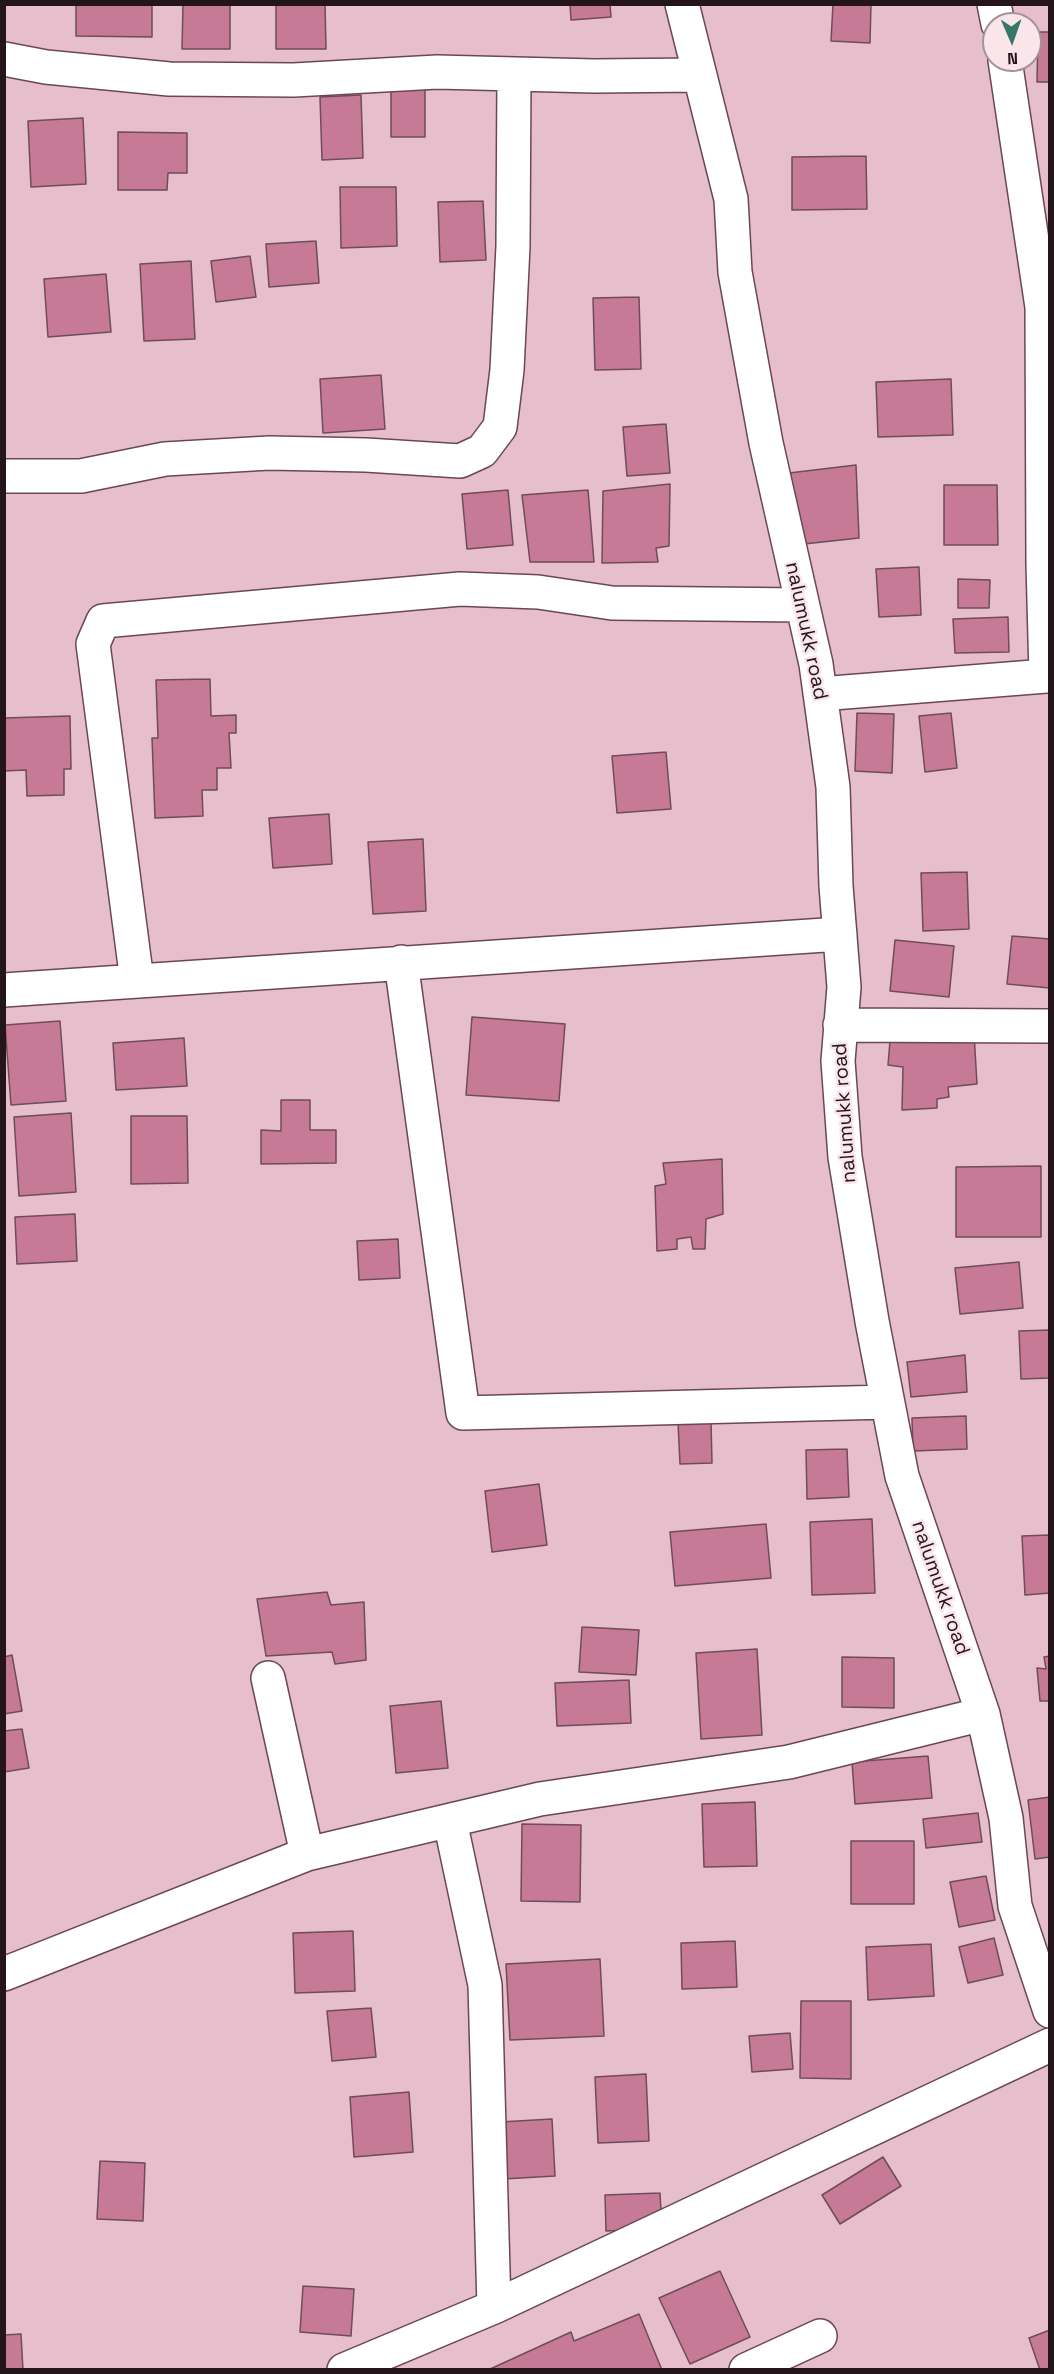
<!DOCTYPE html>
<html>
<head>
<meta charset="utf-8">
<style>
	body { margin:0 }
	#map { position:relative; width:1054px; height:2374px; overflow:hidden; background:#e7becb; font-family:"Space Grotesk",sans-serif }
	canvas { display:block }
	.frame { position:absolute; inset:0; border:6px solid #23151a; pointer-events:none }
	.north { position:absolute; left:982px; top:12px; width:60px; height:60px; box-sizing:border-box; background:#fae5eb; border:2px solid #a49297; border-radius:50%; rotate:178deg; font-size:16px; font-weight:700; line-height:24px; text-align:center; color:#23151a }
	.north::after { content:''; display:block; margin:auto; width:21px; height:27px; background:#35786a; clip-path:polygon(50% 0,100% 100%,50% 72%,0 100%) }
</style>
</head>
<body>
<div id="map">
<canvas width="1054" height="2374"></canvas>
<div class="frame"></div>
<div class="north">N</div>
</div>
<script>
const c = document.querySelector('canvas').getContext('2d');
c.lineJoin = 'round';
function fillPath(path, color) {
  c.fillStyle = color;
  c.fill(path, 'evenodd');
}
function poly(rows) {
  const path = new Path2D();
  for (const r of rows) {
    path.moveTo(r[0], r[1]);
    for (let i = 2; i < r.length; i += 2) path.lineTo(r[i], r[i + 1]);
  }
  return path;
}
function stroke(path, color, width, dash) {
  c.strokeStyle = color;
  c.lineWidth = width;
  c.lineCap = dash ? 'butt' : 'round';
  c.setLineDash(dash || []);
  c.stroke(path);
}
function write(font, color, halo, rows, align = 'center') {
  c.font = font + ' "Space Grotesk",sans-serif';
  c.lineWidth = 5;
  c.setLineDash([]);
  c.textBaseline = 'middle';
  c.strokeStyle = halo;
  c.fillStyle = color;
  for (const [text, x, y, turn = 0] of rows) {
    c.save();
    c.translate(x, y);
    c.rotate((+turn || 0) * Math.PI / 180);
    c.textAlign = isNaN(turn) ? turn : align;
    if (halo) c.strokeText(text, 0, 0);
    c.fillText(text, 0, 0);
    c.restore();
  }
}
const building = poly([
	[76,4,152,4,152,37,76,36,76,4],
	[183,4,230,4,230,49,182,49,183,4],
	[276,4,325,4,326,49,276,49,276,4],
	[570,4,610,4,611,17,571,20,570,4],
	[833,4,871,4,870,43,831,41,833,4],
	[1038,32,1050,32,1050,82,1037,82,1038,32],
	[391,89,425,89,425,137,391,137,391,89],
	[361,95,363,158,322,160,320,97,361,95],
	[83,118,86,184,31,187,28,121,83,118],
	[118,132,187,133,187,173,168,173,167,190,118,190,118,132],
	[866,156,867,209,792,210,792,157,866,156],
	[340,187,396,187,397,246,341,248,340,187],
	[483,201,486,260,440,262,438,202,483,201],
	[316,241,319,283,269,287,266,244,316,241],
	[250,256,256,297,216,302,211,261,250,256],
	[191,261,195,339,144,341,140,264,191,261],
	[106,274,111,332,48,337,44,279,106,274],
	[639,297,641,369,595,370,593,298,639,297],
	[381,375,385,429,323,433,320,379,381,375],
	[951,379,953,435,878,437,876,382,951,379],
	[666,424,670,473,627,476,623,427,666,424],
	[856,465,859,538,804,544,801,521,795,521,789,473,856,465],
	[670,484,669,546,656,548,658,562,602,563,603,491,670,484],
	[944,485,997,485,998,545,944,545,944,485],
	[508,490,513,545,467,549,462,494,508,490],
	[588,490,594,562,530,562,522,495,588,490],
	[919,567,921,615,879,617,876,569,919,567],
	[958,579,990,580,989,608,958,608,958,579],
	[1008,617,1009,652,955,653,953,619,1008,617],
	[210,679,211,716,236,715,236,733,229,733,231,768,217,768,217,790,202,790,203,816,155,818,152,738,158,738,156,680,210,679],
	[857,713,894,714,892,773,855,771,857,713],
	[951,713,957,768,925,772,919,716,951,713],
	[70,716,71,769,64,769,64,795,27,796,26,770,4,771,4,718,70,716],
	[666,752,671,809,617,813,612,756,666,752],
	[329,814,332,864,273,868,269,818,329,814],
	[423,839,426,911,373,914,368,842,423,839],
	[967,872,969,929,923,931,921,873,967,872],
	[1012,936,1050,939,1050,988,1007,984,1012,936],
	[895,940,954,946,949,997,890,991,895,940],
	[472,1017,565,1024,559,1101,466,1095,472,1017],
	[60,1021,66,1101,11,1105,5,1025,60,1021],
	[974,1033,977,1084,948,1087,949,1097,937,1099,937,1108,902,1110,903,1067,888,1065,890,1041,974,1033],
	[184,1038,187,1086,116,1090,113,1043,184,1038],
	[281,1100,310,1100,310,1130,336,1130,336,1163,261,1164,261,1130,281,1131,281,1100],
	[71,1113,76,1192,19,1196,14,1117,71,1113],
	[131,1116,187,1116,188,1183,131,1184,131,1116],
	[722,1159,723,1214,706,1219,705,1249,693,1249,691,1237,677,1239,677,1249,657,1251,655,1186,666,1184,663,1163,722,1159],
	[1041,1166,1041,1237,956,1237,956,1167,1041,1166],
	[75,1214,77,1261,17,1264,15,1217,75,1214],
	[398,1239,400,1278,359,1280,357,1241,398,1239],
	[1019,1262,1023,1308,960,1314,955,1268,1019,1262],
	[1050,1330,1050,1378,1021,1379,1019,1331,1050,1330],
	[965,1355,967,1392,911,1397,907,1362,965,1355],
	[966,1416,967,1449,913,1451,912,1418,966,1416],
	[711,1421,712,1463,680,1464,678,1422,711,1421],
	[847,1449,849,1497,807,1499,806,1450,847,1449],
	[539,1484,547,1545,492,1552,485,1491,539,1484],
	[872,1519,875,1593,812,1595,810,1522,872,1519],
	[766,1524,771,1578,675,1586,670,1532,766,1524],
	[1050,1535,1050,1593,1025,1595,1022,1536,1050,1535],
	[327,1592,331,1605,364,1602,366,1660,335,1664,332,1652,266,1656,257,1599,327,1592],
	[582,1627,639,1630,636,1675,579,1672,582,1627],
	[757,1649,762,1735,701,1739,696,1653,757,1649],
	[12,1655,22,1711,4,1714,4,1657,12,1655],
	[1050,1656,1050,1701,1040,1701,1037,1668,1046,1669,1044,1657,1050,1656],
	[842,1657,894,1658,894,1708,842,1707,842,1657],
	[629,1680,631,1723,557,1726,555,1683,629,1680],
	[441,1701,448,1768,396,1773,390,1706,441,1701],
	[22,1729,29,1768,4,1772,4,1731,22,1729],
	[928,1756,932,1798,855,1804,852,1762,928,1756],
	[1050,1797,1050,1857,1035,1859,1028,1800,1050,1797],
	[755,1802,757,1866,704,1867,702,1804,755,1802],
	[978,1813,982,1842,926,1848,923,1819,978,1813],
	[522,1824,581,1825,580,1902,521,1901,522,1824],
	[851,1841,914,1841,914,1904,851,1904,851,1841],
	[986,1876,995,1920,959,1927,950,1882,986,1876],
	[353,1931,355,1991,295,1993,293,1933,353,1931],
	[994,1938,1003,1975,968,1983,959,1947,994,1938],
	[735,1941,737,1987,682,1989,681,1943,735,1941],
	[931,1944,934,1996,868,2000,866,1947,931,1944],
	[600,1959,604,2036,510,2040,506,1964,600,1959],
	[801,2001,851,2001,851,2079,800,2078,801,2001],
	[371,2008,376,2057,332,2061,327,2011,371,2008],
	[790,2033,793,2069,752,2072,749,2036,790,2033],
	[646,2074,649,2141,598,2143,595,2077,646,2074],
	[409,2092,413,2152,354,2157,350,2097,409,2092],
	[552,2119,555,2176,503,2179,500,2122,552,2119],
	[883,2157,901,2186,840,2224,822,2195,883,2157],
	[100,2161,145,2163,143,2221,97,2219,100,2161],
	[660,2193,662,2229,606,2231,605,2195,660,2193],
	[720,2271,750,2337,690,2364,659,2298,720,2271],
	[303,2286,354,2289,351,2336,300,2332,303,2286],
	[639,2314,662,2370,488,2370,571,2332,574,2341,639,2314],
	[1050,2330,1050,2370,1040,2370,1029,2338,1050,2330],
	[21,2334,23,2370,4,2370,4,2335,21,2334]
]);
fillPath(building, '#c67a96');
stroke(building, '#6f4c58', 1.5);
const minor = poly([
	[682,4,731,199,735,272,766,443,816,664,833,787,836,886,844,987,838,1061,845,1157,872,1321,902,1476,983,1714,1006,1818,1015,1906,1050,2011],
	[994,4,998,24],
	[4,59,46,67,169,79,294,80,437,72,594,76,700,75],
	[4,476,81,476,165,459,269,453,366,455,460,461,482,451,500,427,507,370,513,246,514,74],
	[820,694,1046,676,1043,563,1042,307,1005,60],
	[401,962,463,1413,887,1402],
	[137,981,93,644,103,621,460,589,538,592,612,603,802,605],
	[4,990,840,934],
	[840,1025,1050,1026],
	[268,1678,307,1854,540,1799,789,1762,983,1714],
	[450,1821,485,1985,494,2307,1050,2045],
	[4,1974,307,1854],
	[344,2370,494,2307],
	[746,2370,820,2336]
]);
stroke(minor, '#6a4853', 36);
stroke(minor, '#fff', 33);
write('20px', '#23151a', '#fae5eb', [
	["nalumukk road",806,631,78],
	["nalumukk road",845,1113,-94],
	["nalumukk road",940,1588,71]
]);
</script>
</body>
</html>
